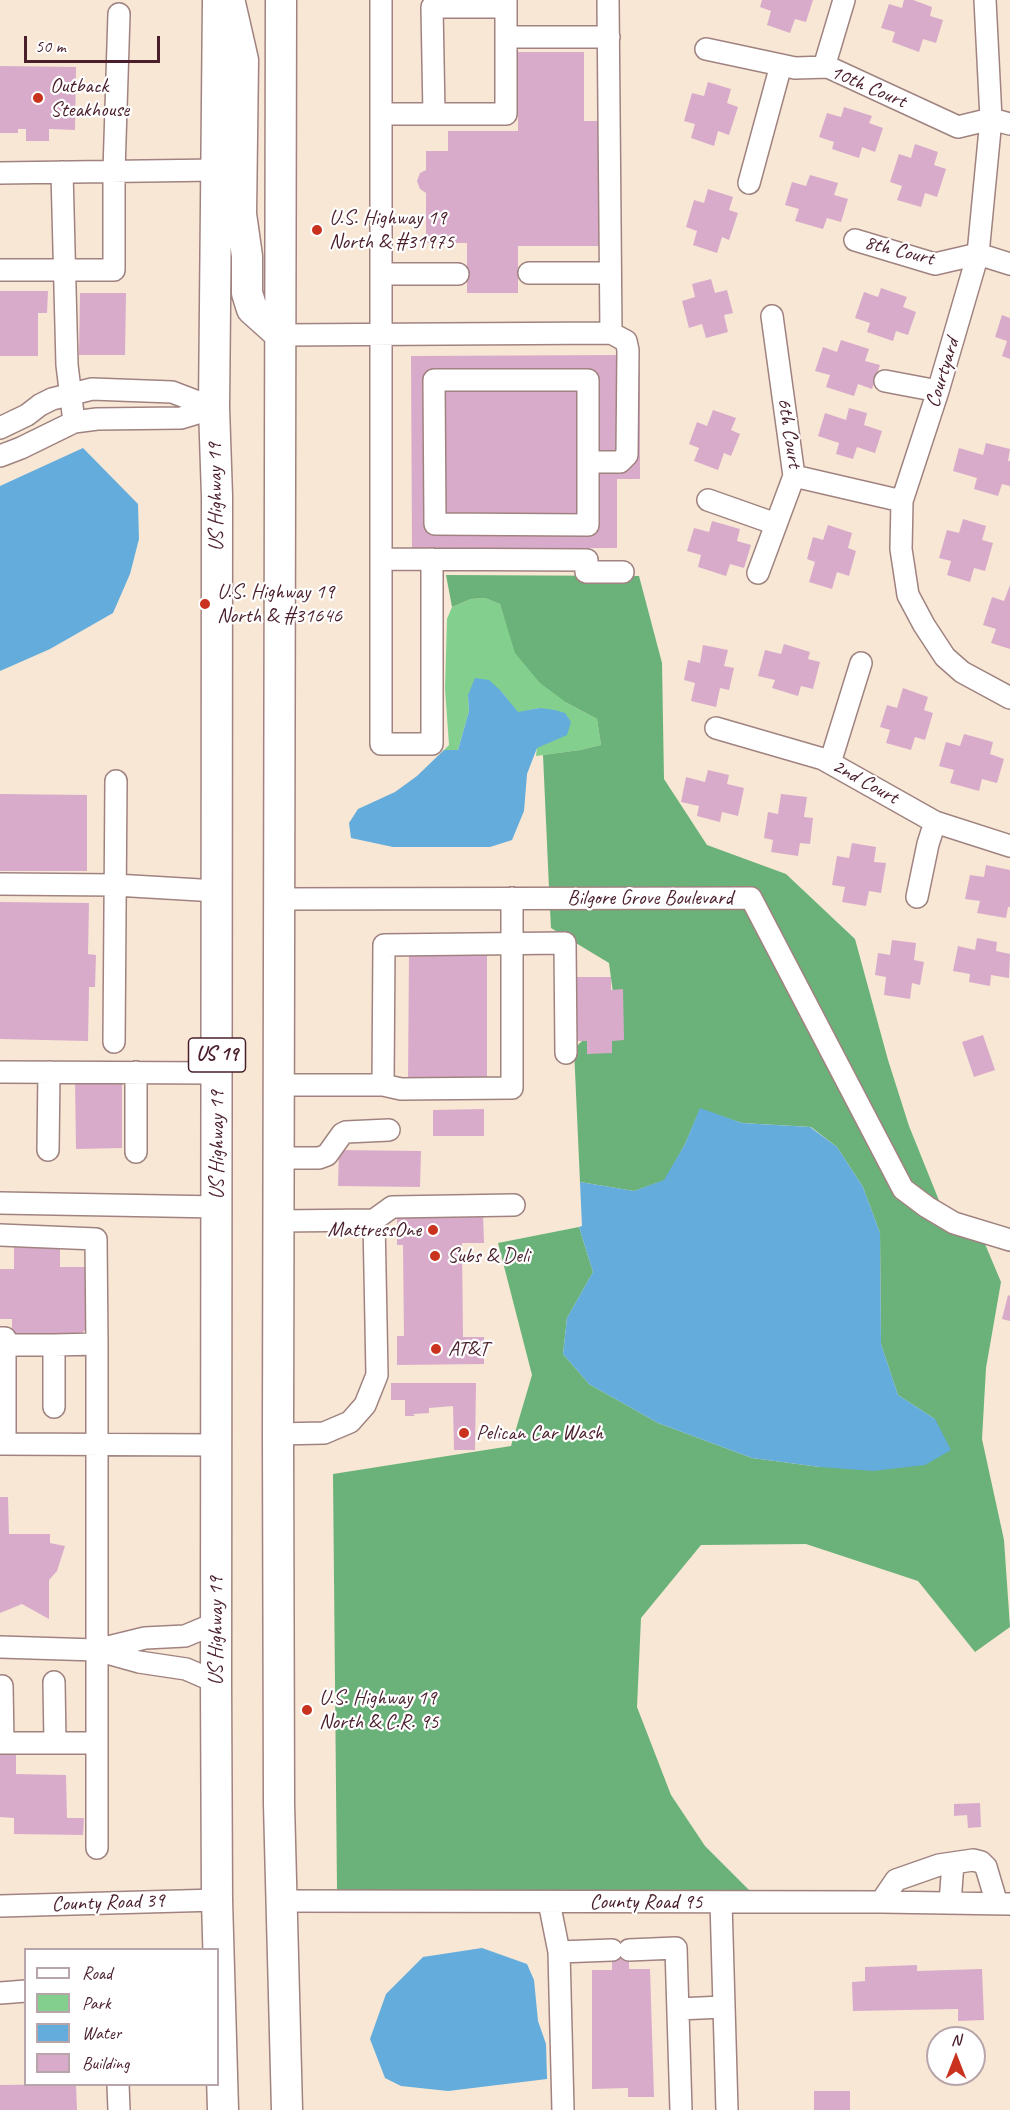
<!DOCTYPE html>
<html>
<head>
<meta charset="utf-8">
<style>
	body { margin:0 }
	#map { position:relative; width:1010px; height:2110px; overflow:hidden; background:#f7e7d4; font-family:Caveat,sans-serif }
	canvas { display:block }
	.legend { position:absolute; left:24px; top:1948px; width:195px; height:138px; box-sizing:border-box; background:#fff; border:2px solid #b7a5aa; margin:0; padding:8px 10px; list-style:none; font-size:18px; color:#4a1f2b }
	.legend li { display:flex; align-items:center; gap:12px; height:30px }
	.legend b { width:30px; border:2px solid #b7a5aa }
	.north { position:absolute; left:926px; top:2026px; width:60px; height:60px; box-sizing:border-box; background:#fff; border:2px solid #b7a5aa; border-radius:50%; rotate:0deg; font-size:16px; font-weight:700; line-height:24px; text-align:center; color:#4a1f2b }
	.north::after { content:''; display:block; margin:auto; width:21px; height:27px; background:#c8321e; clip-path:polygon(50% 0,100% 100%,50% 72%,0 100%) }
	.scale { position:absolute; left:24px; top:36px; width:136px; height:27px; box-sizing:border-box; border:3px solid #4a1f2b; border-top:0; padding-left:8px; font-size:18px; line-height:21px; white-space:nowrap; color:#4a1f2b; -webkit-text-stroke:4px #fff; paint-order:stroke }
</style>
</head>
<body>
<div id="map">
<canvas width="1010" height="2110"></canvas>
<ul class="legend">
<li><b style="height:8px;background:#fff"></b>Road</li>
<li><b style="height:16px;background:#83d08e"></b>Park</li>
<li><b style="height:16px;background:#63acdb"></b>Water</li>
<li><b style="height:16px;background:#d9abcb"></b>Building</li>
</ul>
<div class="north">N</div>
<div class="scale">50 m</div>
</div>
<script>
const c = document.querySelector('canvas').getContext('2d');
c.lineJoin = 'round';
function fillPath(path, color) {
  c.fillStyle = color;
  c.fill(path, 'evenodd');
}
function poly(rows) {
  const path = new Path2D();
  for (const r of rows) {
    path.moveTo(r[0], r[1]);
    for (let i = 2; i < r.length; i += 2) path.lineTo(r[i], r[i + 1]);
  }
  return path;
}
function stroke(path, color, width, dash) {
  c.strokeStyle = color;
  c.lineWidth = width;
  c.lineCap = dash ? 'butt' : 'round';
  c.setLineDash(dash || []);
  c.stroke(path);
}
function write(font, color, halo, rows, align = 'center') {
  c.font = font + ' Caveat,sans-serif';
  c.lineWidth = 4.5;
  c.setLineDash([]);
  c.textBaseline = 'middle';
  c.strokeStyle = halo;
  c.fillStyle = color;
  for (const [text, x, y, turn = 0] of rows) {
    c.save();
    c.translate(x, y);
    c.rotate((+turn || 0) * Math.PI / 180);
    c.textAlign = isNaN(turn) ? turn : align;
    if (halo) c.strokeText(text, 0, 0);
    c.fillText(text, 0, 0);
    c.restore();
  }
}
fillPath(poly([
	[485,598,500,604,508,628,567,703,597,719,601,745,580,750,536,756,537,747,548,742,540,708,518,713,501,691,468,695,469,711,458,750,444,750,449,745,445,689,447,619,452,607,471,599]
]), '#83d08e');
fillPath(poly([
	[446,575,639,576,662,663,664,779,707,845,786,874,855,939,888,1060,909,1126,940,1203,910,1182,759,892,751,887,549,888,543,755,580,750,601,745,597,719,567,703,540,683,515,653,500,604,485,598,471,599,452,607],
	[746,908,895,1195,950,1232,985,1244,1001,1282,986,1368,982,1439,1004,1540,1010,1627,975,1652,918,1581,806,1544,701,1545,641,1618,637,1707,671,1795,705,1846,751,1892,337,1890,333,1474,511,1446,532,1375,498,1243,579,1227,593,1272,567,1318,563,1354,589,1384,658,1423,752,1458,820,1467,935,1419,898,1395,881,1344,880,1233,863,1187,837,1147,811,1127,742,1123,700,1109,685,1144,665,1180,634,1191,580,1182,574,1049,615,1008,609,963,551,928,550,909]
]), '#6ab279');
fillPath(poly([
	[83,448,138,504,139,539,130,574,113,613,50,649,0,671,0,486],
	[475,678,489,680,501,691,518,712,540,708,555,710,565,713,571,722,567,735,537,748,527,774,524,811,512,840,490,847,393,847,351,838,349,823,358,809,395,792,417,776,444,750,458,750,469,711,468,695],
	[700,1108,742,1123,810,1127,837,1147,863,1187,880,1233,881,1344,898,1395,935,1419,951,1450,925,1465,873,1471,820,1467,752,1458,658,1423,589,1384,563,1354,567,1318,593,1272,579,1227,582,1226,580,1182,634,1191,664,1180,685,1144],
	[482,1948,527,1964,534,1980,538,2021,546,2044,547,2079,448,2091,401,2086,385,2078,370,2039,386,1994,423,1957]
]), '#63acdb');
fillPath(poly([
	[762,0,813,0,806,22,795,19,790,33,767,25,771,11,760,7],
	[904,0,913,0,932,7,930,16,943,20,936,43,923,39,919,52,892,42,895,32,881,28,889,4,902,8],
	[518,52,584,52,584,121,605,121,605,246,518,246,518,293,467,293,467,243,426,243,426,193,420,189,417,181,420,173,426,170,426,151,448,151,448,131,518,131],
	[0,66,76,67,75,130,49,129,49,141,26,141,26,129,18,129,18,133,0,133],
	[708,82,731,89,727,103,738,107,729,135,718,131,714,146,691,138,695,124,684,121,692,93,704,96],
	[844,107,872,116,869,123,883,128,875,152,862,147,859,158,832,149,834,142,819,137,827,113,841,117],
	[915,144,938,152,934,165,946,169,937,197,925,193,921,207,897,200,902,186,890,182,899,154,911,158],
	[810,175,838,183,834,195,848,199,841,222,827,218,823,229,795,221,799,209,785,205,792,182,806,186],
	[708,189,733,197,729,210,738,213,729,240,722,237,717,253,693,245,697,231,686,227,694,200,704,203],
	[711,279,715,293,727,290,733,313,724,315,728,332,706,338,702,324,689,328,682,301,695,297,692,284],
	[881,288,907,297,903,307,916,312,908,335,896,331,893,341,867,332,870,323,855,318,864,292,878,297],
	[0,291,48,291,47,313,38,313,38,356,0,356],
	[80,293,126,293,125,355,79,355],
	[1002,315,1010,318,1010,359,1002,356,1007,341,995,337],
	[841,340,869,349,865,361,880,365,872,389,858,384,854,396,826,387,830,375,815,371,823,347,837,352],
	[617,355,617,369,640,369,640,479,617,479,617,548,412,549,411,356],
	[849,408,867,413,864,425,882,431,875,453,857,447,853,459,836,454,839,443,818,436,825,413,846,420],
	[713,410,736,418,731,430,740,434,731,456,724,453,718,470,694,461,699,448,689,444,697,422,707,426],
	[986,443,1010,449,1008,461,1010,461,1010,486,1002,484,998,496,974,489,977,478,953,471,959,448,983,455],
	[963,519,986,526,982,540,993,543,985,571,974,568,970,582,947,575,951,561,939,558,947,530,959,533],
	[712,521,740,529,737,541,751,545,744,568,730,564,726,576,698,567,701,555,687,551,694,528,709,532],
	[828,525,852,533,848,548,856,551,849,576,837,572,832,589,809,582,815,562,807,559,813,537,823,540],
	[1010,585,1010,649,991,643,996,629,983,625,992,597,1004,601],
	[784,644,810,652,808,659,820,662,813,689,801,686,798,696,772,688,775,680,758,676,765,650,781,654],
	[703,645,728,650,724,666,734,668,729,690,720,688,716,707,691,701,695,683,684,680,688,660,700,663],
	[903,688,928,697,924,710,933,713,925,740,915,737,911,750,886,743,890,730,880,727,887,705,897,708],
	[964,734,993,742,990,754,1004,759,997,783,982,779,979,791,950,783,954,770,939,766,946,742,960,746],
	[708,770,729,775,727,784,744,788,738,816,722,812,720,822,697,816,699,806,681,802,686,777,705,782],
	[0,794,87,795,87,871,0,871],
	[781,794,807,797,804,817,813,818,810,844,800,843,798,856,771,852,773,840,764,838,768,812,778,814],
	[852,843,876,847,874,862,886,863,881,893,869,891,866,906,842,902,845,887,832,885,837,856,849,858],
	[986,865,1010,870,1010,907,1008,907,1006,918,977,913,980,901,965,899,970,875,984,877],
	[0,902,89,903,88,954,96,955,95,987,89,987,88,1041,0,1039],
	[977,938,997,942,996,951,1010,954,1009,978,991,975,990,986,969,982,970,974,953,971,958,946,975,950],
	[892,940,916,943,914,960,924,962,920,985,912,983,910,999,884,995,886,977,875,975,878,953,890,955],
	[409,953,487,953,487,1079,408,1079],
	[573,977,611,977,611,990,623,989,624,1040,612,1041,612,1053,587,1054,587,1041,574,1041],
	[983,1035,995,1070,974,1077,962,1042],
	[122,1078,122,1148,76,1149,75,1079],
	[484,1109,484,1136,433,1136,433,1110],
	[339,1150,421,1151,420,1187,338,1186],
	[397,1214,483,1214,484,1243,462,1243,463,1337,484,1337,484,1364,397,1365,397,1336,404,1336,403,1245,397,1245],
	[60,1246,60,1267,86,1267,86,1329,81,1334,12,1334,12,1319,0,1319,0,1269,14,1269,14,1247],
	[1008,1295,1010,1296,1010,1321,1002,1319],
	[391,1383,476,1383,475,1450,454,1450,453,1406,429,1408,429,1413,413,1414,415,1416,405,1416,405,1400,391,1400],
	[0,1497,8,1497,9,1534,50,1534,50,1543,65,1546,57,1571,49,1580,49,1619,22,1604,0,1613],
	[0,1755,16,1755,16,1774,66,1775,67,1818,84,1818,83,1835,14,1834,14,1818,0,1817],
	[980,1803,981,1827,968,1828,967,1815,954,1816,954,1804],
	[612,1942,629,1942,629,1969,650,1969,654,2097,628,2097,628,2088,592,2089,592,1970,612,1970],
	[917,1965,917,1971,982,1969,984,2020,958,2021,958,2009,853,2011,852,1982,865,1981,865,1967],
	[76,2084,77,2110,0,2110,0,2085],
	[814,2091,850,2091,850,2110,814,2110]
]), '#d9abcb');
const minor = poly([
	[381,0,381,744,432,744,432,559],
	[608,0,611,333],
	[985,0,991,119,978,254,938,391,902,501,901,549,908,595,924,625,945,657,962,672,1010,698],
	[506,37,609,37],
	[706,49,795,68,828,67,958,127,991,119,1010,124],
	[824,67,844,0],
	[381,114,506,114,506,0],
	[434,114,432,7,506,7],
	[62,172,67,365,74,422],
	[0,173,217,170],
	[749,183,781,65],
	[855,240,935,264,978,254,1010,264],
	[0,270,114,270,114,171,119,14],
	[529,273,610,273],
	[382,274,458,274],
	[772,316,794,476,902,501],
	[281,335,611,333,626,341,628,350,627,455,620,462,588,462],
	[434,380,588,380,588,525,435,524,434,380],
	[885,381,938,391],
	[0,428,27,415,40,405,52,399,92,389,172,392,214,408],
	[0,456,21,448,74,422,97,419,181,418,214,408],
	[708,500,776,524],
	[381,559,587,560,586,572,623,572],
	[758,573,794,476],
	[716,728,823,759,935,822,1010,846],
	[830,763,861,663],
	[0,884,115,885,217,891],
	[917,897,928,844,935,822],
	[280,899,751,898,903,1189,927,1207,954,1223,1010,1240],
	[114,1042,116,781],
	[0,1072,217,1073],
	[136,1072,136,1152],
	[279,1085,383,1085,401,1089,512,1088,512,898],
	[383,1085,384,945,565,943,566,1053],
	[48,1150,49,1072],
	[279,1158,319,1158,327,1155,342,1134,346,1132,389,1130],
	[0,1203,218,1207],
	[374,1220,392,1207,514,1205],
	[0,1235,96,1239,97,1344],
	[0,1338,5,1338,5,1444],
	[5,1345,54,1345,54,1407],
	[54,1345,97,1344,97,1848],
	[278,1434,324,1433,350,1422,365,1405,377,1375,374,1220,279,1221],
	[0,1444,216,1445],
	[0,1647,96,1650,139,1662,186,1669,216,1682],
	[100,1649,145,1638,185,1636,216,1623],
	[54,1682,55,1743],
	[2,1686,3,1743],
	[0,1743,97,1743],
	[281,1901,881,1902,1010,1904],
	[549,1902,559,1952],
	[721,1902,727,2110],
	[881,1902,896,1880,939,1865,973,1860,981,1862,986,1867,997,1904],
	[950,1903,953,1863],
	[0,1906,217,1900],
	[629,1950,676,1948,681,2110],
	[0,1993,26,1991],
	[678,2009,723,2007],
	[118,2084,119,2110],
	[563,2110,559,1952,612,1950]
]);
const highway = poly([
	[218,0,214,408,217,496,216,1682,217,1900,223,2110],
	[281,0,278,1434,279,1804,287,2110],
	[230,3,243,60,241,214,247,256,247,293,252,309,281,335]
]);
stroke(minor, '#a08380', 24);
stroke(highway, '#a08380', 33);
stroke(minor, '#fff', 21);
stroke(highway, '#fff', 30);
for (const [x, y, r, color] of [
	[38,98,6,"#c8321e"],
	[317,230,6,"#c8321e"],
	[205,604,6,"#c8321e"],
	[433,1230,6,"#c8321e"],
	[435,1256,6,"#c8321e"],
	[436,1349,6,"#c8321e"],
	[464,1433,6,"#c8321e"],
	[307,1710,6,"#c8321e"]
]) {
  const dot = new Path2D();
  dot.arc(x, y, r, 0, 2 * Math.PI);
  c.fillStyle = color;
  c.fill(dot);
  stroke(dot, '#fff', 2);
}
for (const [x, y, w] of [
	[217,1055,57]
]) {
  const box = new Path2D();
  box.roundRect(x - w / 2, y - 17, w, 34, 4.5);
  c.fillStyle = '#fff';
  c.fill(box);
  stroke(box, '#4a1f2b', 1.5);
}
write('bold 20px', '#4a1f2b', null, [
	["US 19",217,1055]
]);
write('21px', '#4a1f2b', '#fff', [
	["Outback",50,86],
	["Steakhouse",50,110],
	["U.S. Highway 19",329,218],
	["North & #31975",329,242],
	["U.S. Highway 19",217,592],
	["North & #31646",217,616],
	["MattressOne",421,1230,"right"],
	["Subs & Deli",447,1256],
	["AT&T",448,1349],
	["Pelican Car Wash",476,1433],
	["U.S. Highway 19",319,1698],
	["North & C.R. 95",319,1722]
], 'left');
write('21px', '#4a1f2b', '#fff', [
	["10th Court",868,87,23],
	["8th Court",899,251,14],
	["Courtyard",943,373,-73],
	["6th Court",789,433,81],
	["US Highway 19",216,497,-91],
	["2nd Court",865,782,29],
	["Bilgore Grove Boulevard",650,898],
	["US Highway 19",217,1145,-90],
	["US Highway 19",216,1631,-90],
	["County Road 95",646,1902],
	["County Road 39",108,1903,-2]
]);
</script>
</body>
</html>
